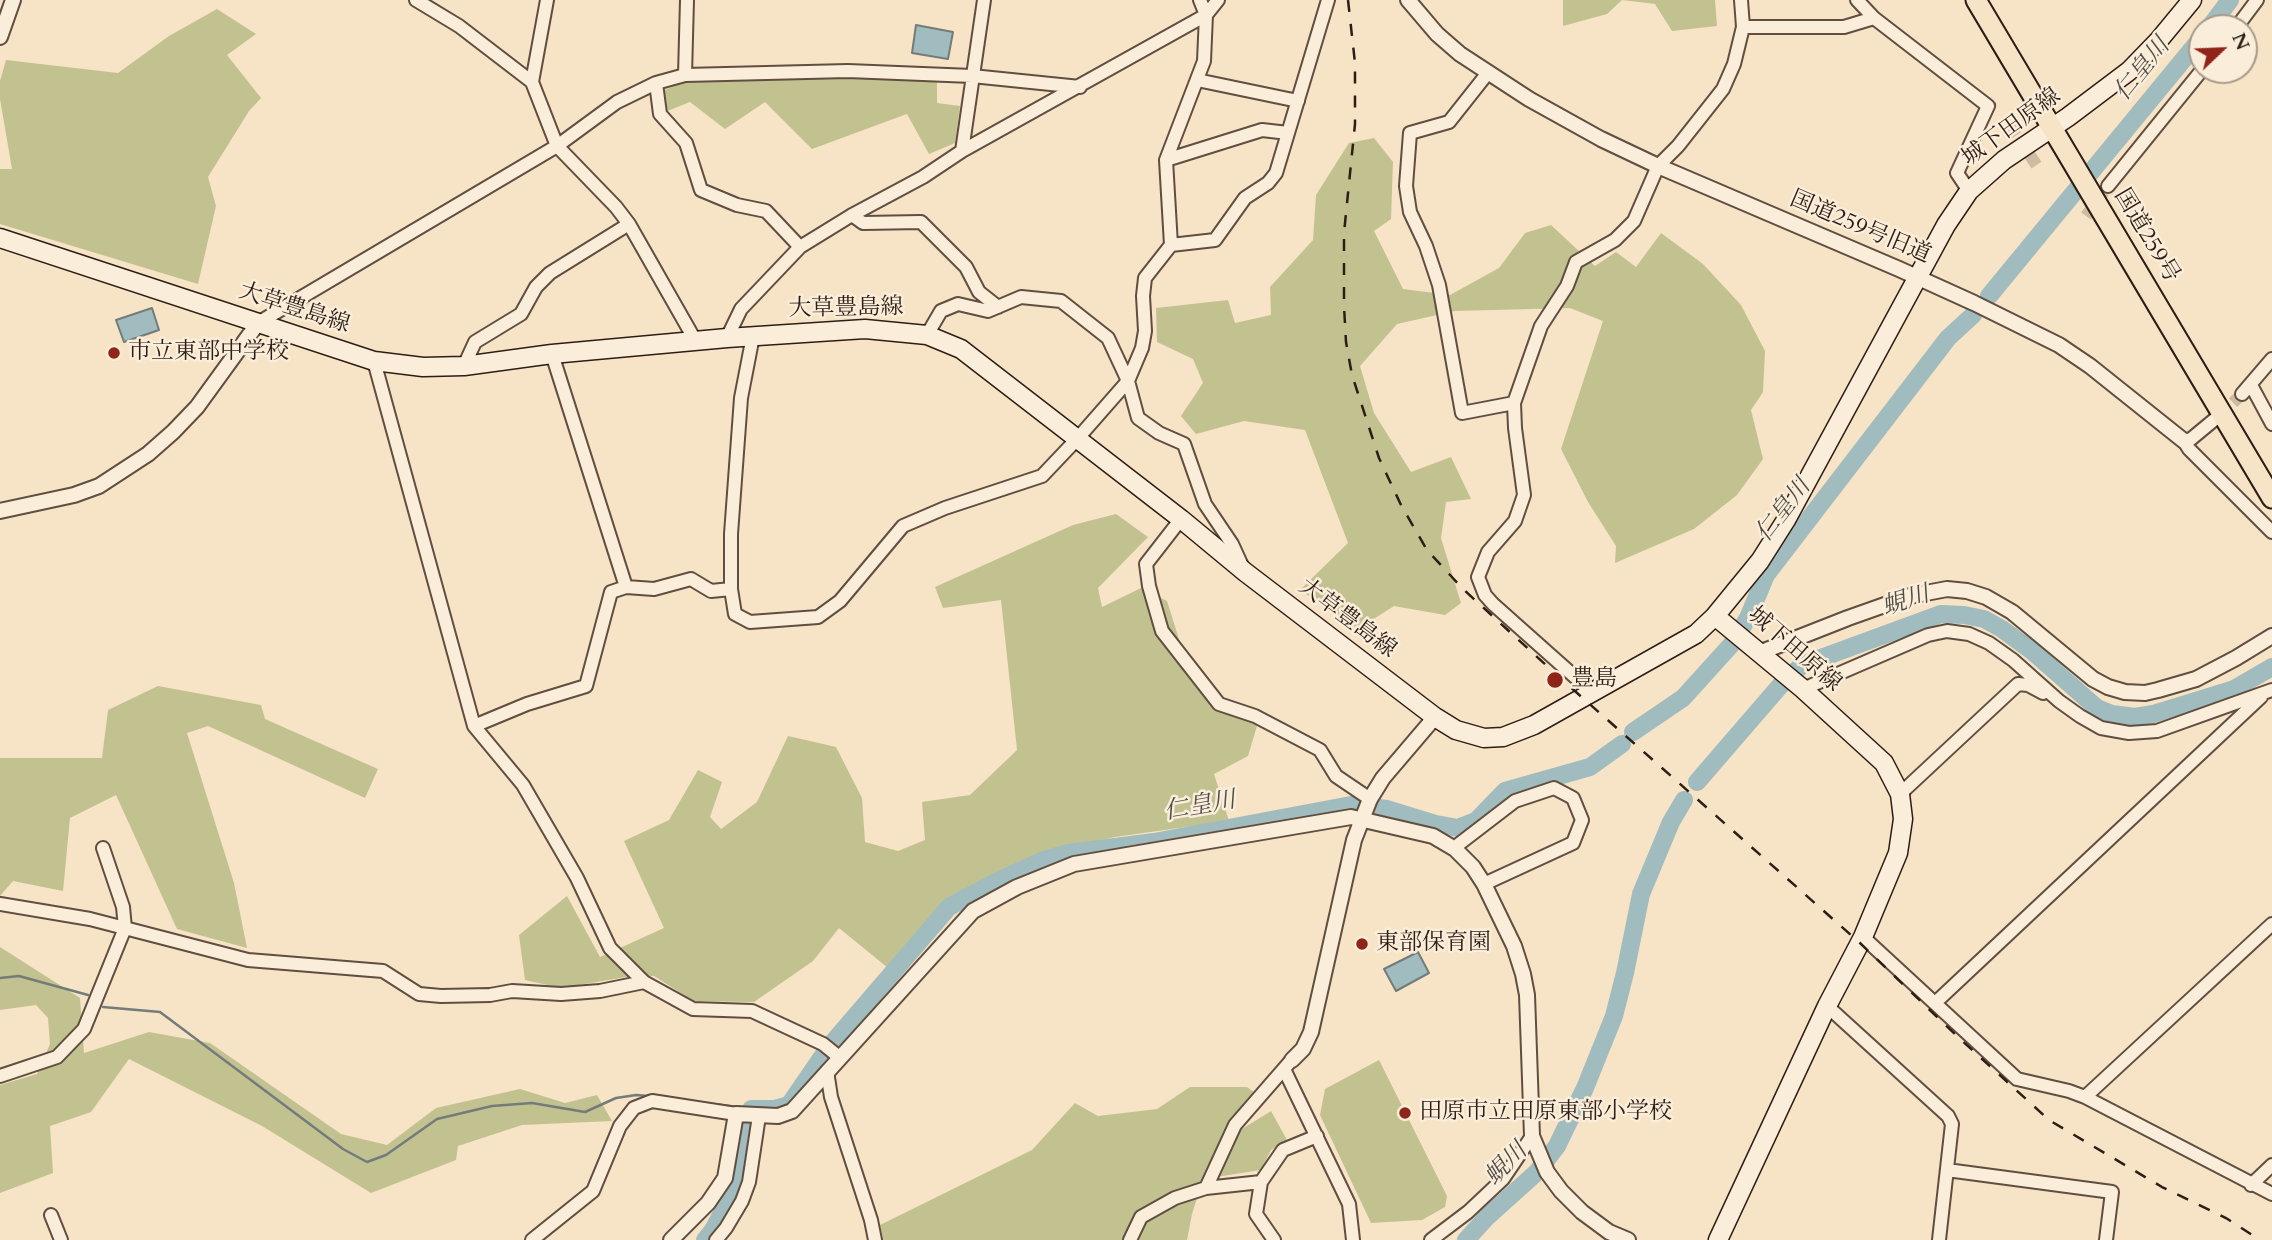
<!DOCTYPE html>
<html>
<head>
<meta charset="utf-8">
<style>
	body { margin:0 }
	#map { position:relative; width:2272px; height:1240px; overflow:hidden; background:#f7e3c5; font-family:Cardo,serif }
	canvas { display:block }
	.north { position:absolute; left:2188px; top:14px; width:70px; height:70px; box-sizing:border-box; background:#faedd9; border:2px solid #a89a8b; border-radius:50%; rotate:67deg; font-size:19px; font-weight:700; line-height:28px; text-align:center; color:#2d1d15 }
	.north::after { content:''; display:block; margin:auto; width:24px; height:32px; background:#8f2418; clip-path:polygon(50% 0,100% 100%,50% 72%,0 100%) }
</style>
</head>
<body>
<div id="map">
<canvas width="2272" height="1240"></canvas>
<div class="north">N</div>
</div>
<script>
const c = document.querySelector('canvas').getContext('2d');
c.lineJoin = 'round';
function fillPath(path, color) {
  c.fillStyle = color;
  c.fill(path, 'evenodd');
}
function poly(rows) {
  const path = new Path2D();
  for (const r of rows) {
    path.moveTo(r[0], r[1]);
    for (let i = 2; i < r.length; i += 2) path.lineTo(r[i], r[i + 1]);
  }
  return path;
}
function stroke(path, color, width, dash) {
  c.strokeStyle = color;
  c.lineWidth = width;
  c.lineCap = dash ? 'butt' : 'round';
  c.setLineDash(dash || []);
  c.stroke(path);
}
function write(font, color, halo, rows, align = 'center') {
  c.font = font + ' Cardo,"Noto Serif JP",serif';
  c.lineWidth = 5;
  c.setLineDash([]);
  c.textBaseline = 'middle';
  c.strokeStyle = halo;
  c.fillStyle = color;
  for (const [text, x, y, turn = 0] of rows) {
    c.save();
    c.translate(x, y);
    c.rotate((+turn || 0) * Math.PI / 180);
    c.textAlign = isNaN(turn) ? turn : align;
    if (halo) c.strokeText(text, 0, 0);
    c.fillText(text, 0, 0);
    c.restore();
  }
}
fillPath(poly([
	[1563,0,1715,0,1717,26,1672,31,1655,4,1622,0,1607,14,1563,26],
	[217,9,256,34,227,55,261,98,249,111,208,177,216,206,198,284,0,224,0,169,12,169,0,99,0,81,6,60,118,73,169,36],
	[851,78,937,80,937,103,960,106,955,143,929,154,907,114,812,149,765,102,725,129,690,102,665,112,662,91,687,81],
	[1374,138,1393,162,1391,219,1374,231,1403,289,1450,295,1499,268,1525,233,1551,225,1595,266,1616,252,1636,267,1661,233,1703,264,1741,305,1765,351,1763,392,1751,410,1763,459,1737,495,1694,529,1615,563,1616,546,1588,502,1561,449,1603,321,1570,308,1455,311,1397,324,1360,366,1374,413,1411,472,1451,457,1471,499,1446,502,1441,538,1461,603,1445,615,1394,606,1358,629,1300,590,1348,543,1305,430,1244,421,1196,434,1181,416,1203,383,1193,359,1157,342,1156,308,1228,300,1235,323,1271,315,1270,287,1313,240,1316,195,1349,143],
	[1116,514,1148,537,1098,588,1102,607,1141,588,1167,601,1191,677,1214,710,1240,715,1257,726,1248,756,1214,774,1229,821,1115,837,1042,853,947,902,888,968,839,928,813,961,754,1002,693,1001,654,976,632,976,561,988,525,980,519,935,567,896,600,957,664,928,624,841,669,820,698,770,722,782,710,817,721,829,757,802,788,736,836,747,862,798,865,842,898,851,925,840,922,802,970,795,1017,750,1001,600,943,608,935,587,1073,525],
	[158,686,261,705,265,719,378,769,365,798,208,726,187,733,234,883,247,948,177,929,116,795,70,818,63,891,13,881,0,896,0,758,102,758,108,710],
	[0,947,80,998,84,1053,149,1032,210,1043,341,1134,387,1145,436,1108,520,1089,565,1103,597,1095,612,1121,522,1125,458,1146,456,1160,371,1193,262,1126,129,1059,91,1112,50,1126,53,1173,0,1193,0,1085,37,1074,50,1044,48,1018,36,1005,0,1010],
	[1379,1060,1447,1196,1445,1207,1422,1220,1371,1223,1320,1115,1325,1089],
	[1190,1087,1247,1087,1255,1093,1228,1127,1242,1129,1271,1111,1287,1140,1271,1150,1261,1170,1203,1179,1192,1214,1187,1240,883,1240,880,1225,1032,1150,1075,1103,1098,1116,1157,1109]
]), '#c2c291');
const water = poly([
	[916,25,953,32,948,59,912,53,916,25],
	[152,308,159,330,124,342,116,320,152,308],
	[1418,952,1429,973,1396,991,1384,969,1418,952]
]);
fillPath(water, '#a1bcbe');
stroke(water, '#737c7a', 2);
stroke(poly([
	[0,978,19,976,88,995],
	[103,1007,160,1012,343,1149,367,1162,386,1155,437,1119,492,1106,532,1103,585,1112,616,1098,636,1095,648,1096],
	[714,1104,738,1107]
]), '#737c7a', 2.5);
stroke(poly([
	[2209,28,2230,0],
	[1989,296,2202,37],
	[1633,732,1683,698,1731,645,1748,618,1766,575,1948,338,1973,315],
	[1697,782,1779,687,1802,665,1941,614,1964,615,1984,619,2002,629,2032,651,2097,708,2112,714,2135,717,2153,714,2234,689,2272,667],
	[833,1042,949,907,996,882,1044,860,1068,853,1154,842,1351,805,1387,809,1436,824,1458,828,1476,821,1505,791,1590,767,1622,744],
	[751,1109,775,1109,789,1105,824,1054],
	[705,1240,713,1230,736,1187,747,1123],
	[1466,1240,1487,1217,1537,1172,1557,1146,1585,1088,1614,1016,1625,973,1641,894,1671,822,1684,800]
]), '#a1bcbe', 18);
stroke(poly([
	[2010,125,2039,169],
	[2086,216,2108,186],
	[2220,415,2242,394]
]), '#cfbba2', 12, [12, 6]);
const minor = poly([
	[416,0,459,26,532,82,557,146,616,207,629,224,695,340],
	[1857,0,1874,18,1988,106,1957,173,1969,191],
	[1743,27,1844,27,1874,18],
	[2236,28,2257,0],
	[1487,74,1449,122,1410,133,1406,186,1410,212,1426,246,1439,285,1462,413,1514,403],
	[685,75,687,0],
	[1197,80,1298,101],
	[532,82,547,0],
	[656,83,660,114,686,143,701,190,737,205,766,211,800,247],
	[962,151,984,0],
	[1166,160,1262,130,1288,133],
	[2108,186,2202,70],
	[852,215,863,223,921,222,966,267,979,292,998,307],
	[1171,245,1215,240,1245,198,1268,183,1276,173,1328,0],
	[258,323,557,146,617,102,656,83,685,75,848,71,972,76,1080,87],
	[927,335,941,311,958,304,988,311,1021,297,1061,301,1108,338,1128,381,1138,418,1159,433,1184,444,1205,504,1232,544,1243,568],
	[753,336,741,398,731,534,731,589,735,614,750,622,818,617,840,601,903,526,945,508,1042,476,1078,438,1128,381,1142,348,1145,331,1143,296,1145,278,1171,245,1166,160,1204,61,1206,15,1200,0],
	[727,338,741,309,800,247,852,215,923,177,962,151,1206,15,1218,0],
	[552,354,626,587],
	[374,361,474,726,523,785,577,878,610,948,644,982,693,1009,752,1011,823,1044,839,1057],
	[464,366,475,342,521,314,536,287,550,273,629,224],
	[2251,385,2272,424],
	[2242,394,2272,359],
	[2220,415,2191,439,2184,441,2189,449,2272,532],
	[1181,519,1146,564,1149,586,1162,631,1219,704,1255,716,1320,750,1336,776,1370,799],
	[1803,689,1928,635,1947,631,1969,634,1989,643,2013,660,2059,701,2080,716,2101,728,2129,733,2157,731,2272,690],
	[1593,693,1493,604,1485,595,1478,577,1488,552,1515,521,1524,495,1515,428,1514,403,1541,326,1567,286,1576,262,1615,240,1634,221,1658,166,1678,146,1723,89,1734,64,1743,27,1741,0],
	[474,726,527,704,586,686,611,592,626,587,654,589,691,579,711,591,731,589],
	[1900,794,2018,684,2028,685,2043,693],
	[1455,849,1459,844,1515,801,1554,788,1573,798,1582,820,1573,843,1484,884],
	[0,904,90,919,248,960,383,971,419,994,441,996,490,995,512,991,561,994,600,991,644,982],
	[1863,937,2017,1079,2069,1091,2085,1097,2272,1194],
	[1935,1003,2261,697],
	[1827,1006,1948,1116,1952,1124,1939,1240],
	[1284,1069,1349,1204,1353,1240],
	[827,1071,831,1097,871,1220,875,1240],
	[0,1076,57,1057,84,1029,125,928,123,907,103,848],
	[2085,1097,2272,924],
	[1947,1170,2112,1192,2106,1240],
	[2251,1185,2272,1165],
	[1206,1188,1235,1125,1289,1063],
	[51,1215,61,1240],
	[532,1240,593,1191,620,1126,634,1108,652,1101,736,1114],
	[716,1240,726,1228,742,1201,749,1182,759,1116],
	[1130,1240,1141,1217,1175,1198,1206,1188,1261,1182],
	[1274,1240,1256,1214,1261,1182,1283,1150,1317,1136],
	[1431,1240,1468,1212,1503,1179,1532,1136]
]);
const tertiary = poly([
	[1408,0,1437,34,1460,54,1529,99,1601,139,1658,166,1899,269,1974,303,2059,345,2090,366,2184,441],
	[0,37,13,0],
	[0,511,74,495,99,486,148,454,173,432,197,407,258,323],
	[1759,653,1848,618,1910,596,1947,589,1967,591,1986,597,2012,612,2093,679,2108,687,2125,692,2145,693,2158,690,2196,679,2236,658,2272,636],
	[1292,1060,1303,1049,1311,1032,1354,840,1370,799,1383,778,1435,717],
	[671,1240,708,1203,725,1178,736,1114,778,1116,792,1111,973,911,1017,887,1074,864,1351,817,1433,836,1455,849,1473,867,1484,884,1514,946,1523,974,1527,995,1532,1136,1547,1172,1561,1191,1582,1212,1609,1232,1628,1240]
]);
const secondary = poly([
	[0,238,374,361,423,367,464,366,552,354,727,338,865,329,927,335,961,349,1181,519,1245,572,1435,717,1456,730,1484,738,1503,737,1534,725,1696,634,1715,616,1760,561,1786,520,1946,225,1969,191,2004,160,2068,117,2129,71,2159,40,2192,0],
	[1715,616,1803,689,1884,763,1900,794,1903,819,1898,853,1863,937,1827,1006,1718,1240]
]);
const trunk = poly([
	[1976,0,2272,498]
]);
stroke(minor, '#604e41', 16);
stroke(tertiary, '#604e41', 18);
stroke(secondary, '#2d1d15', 21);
stroke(trunk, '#2d1d15', 23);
stroke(minor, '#faedd9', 12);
stroke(tertiary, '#faedd9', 14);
stroke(secondary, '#faedd9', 18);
stroke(trunk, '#f7e3c5', 19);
stroke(poly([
	[1348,0,1355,63,1355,124,1344,233,1344,306,1346,342,1352,375,1379,458,1401,505,1427,550,1463,589,1559,677,1860,943,1959,1038,2049,1120,2162,1187,2226,1218,2260,1240]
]), '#2d1d15', 2.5, [12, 12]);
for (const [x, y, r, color] of [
	[114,353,7,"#8f2418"],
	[1555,680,9,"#8f2418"],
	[1362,944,7,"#8f2418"],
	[1405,1113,7,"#8f2418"]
]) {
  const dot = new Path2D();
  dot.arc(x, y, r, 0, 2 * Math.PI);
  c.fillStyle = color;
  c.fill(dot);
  stroke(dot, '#faedd9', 2.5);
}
write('23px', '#2d1d15', '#faedd9', [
	["城下田原線",2012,128,-36],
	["国道259号旧道",1860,228,23],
	["国道259号",2146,236,59],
	["大草豊島線",294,309,18],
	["大草豊島線",846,309,-1],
	["大草豊島線",1347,619,37],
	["城下田原線",1794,650,41]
]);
write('23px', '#2d1d15', '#faedd9', [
	["市立東部中学校",128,353],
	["豊島",1571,680],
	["東部保育園",1376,944],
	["田原市立田原東部小学校",1419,1113]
], 'left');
write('italic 24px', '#504d48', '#faedd9', [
	["仁皇川",2143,70,-51],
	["仁皇川",1784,511,-52],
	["蜆川",1906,602,-18],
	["仁皇川",1200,807,-10],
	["蜆川",1507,1165,-46]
]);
</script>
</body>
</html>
